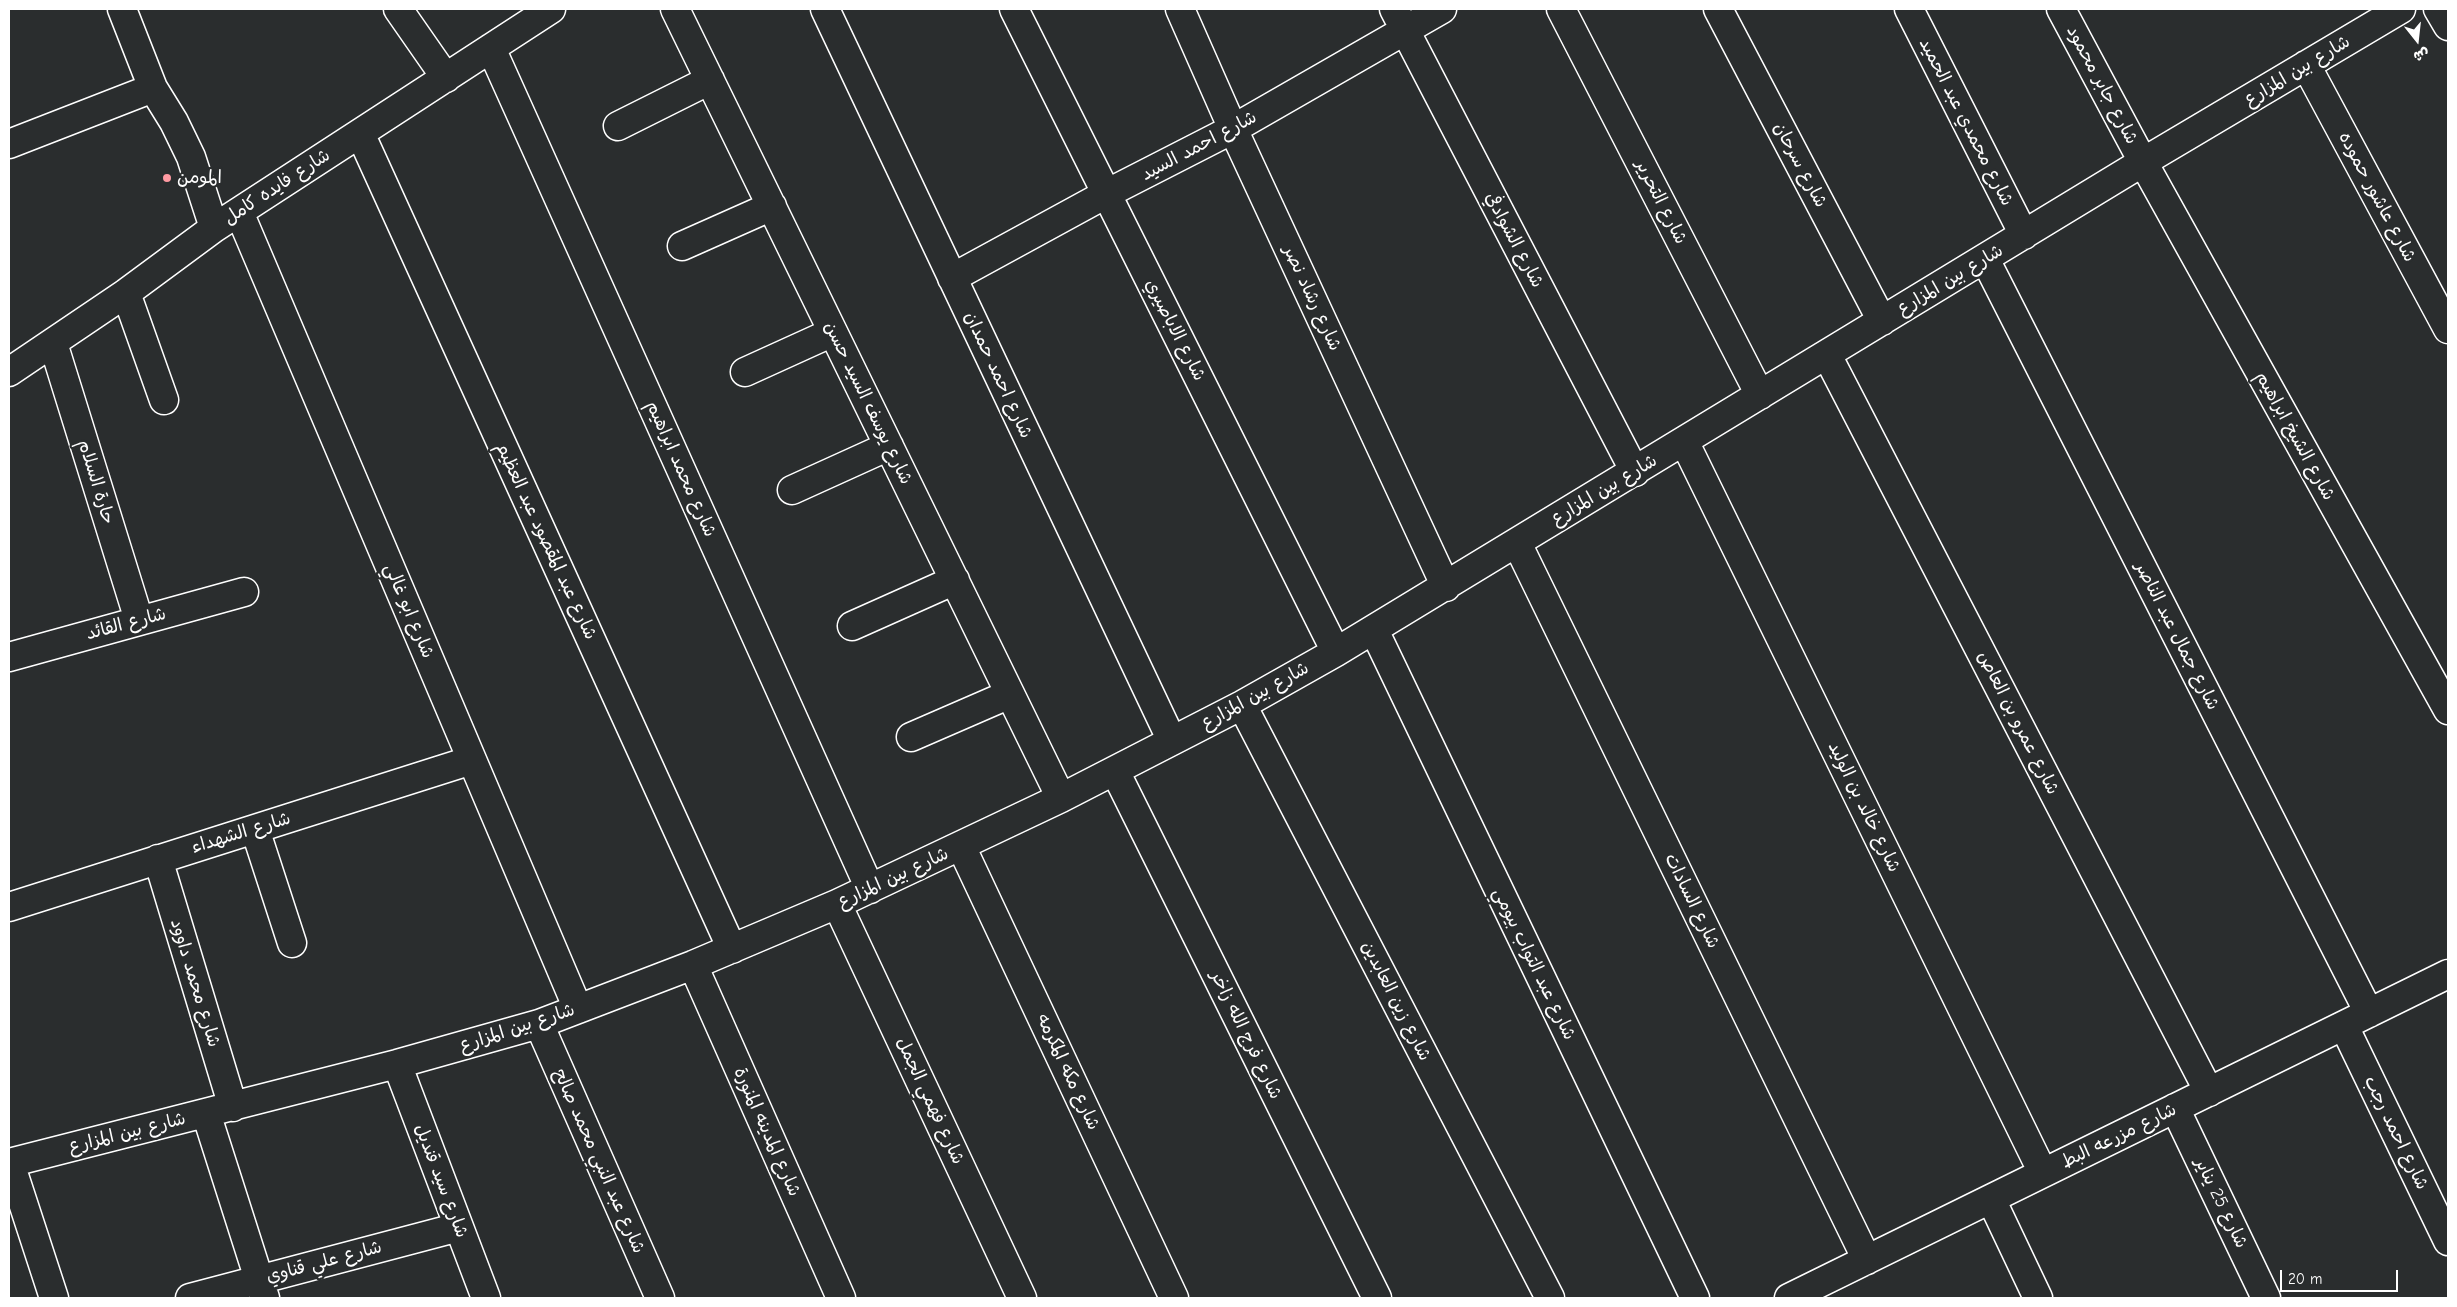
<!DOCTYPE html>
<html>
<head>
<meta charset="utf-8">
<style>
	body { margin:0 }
	#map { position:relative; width:2457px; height:1307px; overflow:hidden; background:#2a2d2e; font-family:"Comic Neue","Playpen Sans Arabic",sans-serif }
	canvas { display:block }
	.frame { position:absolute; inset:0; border:10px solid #fff; pointer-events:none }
	.north { position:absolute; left:2392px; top:15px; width:50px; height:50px; -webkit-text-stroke:4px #2a2d2e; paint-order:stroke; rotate:164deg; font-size:14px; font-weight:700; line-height:20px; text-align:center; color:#fff }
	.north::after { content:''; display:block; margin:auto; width:18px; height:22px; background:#fff; clip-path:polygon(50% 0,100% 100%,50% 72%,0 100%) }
	.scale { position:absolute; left:2280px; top:1270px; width:118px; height:22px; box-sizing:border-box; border:2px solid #fff; border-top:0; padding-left:6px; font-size:15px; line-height:18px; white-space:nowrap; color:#fff; -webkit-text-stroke:4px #2a2d2e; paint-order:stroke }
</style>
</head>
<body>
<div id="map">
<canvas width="2457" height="1307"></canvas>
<div class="frame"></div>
<div class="north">ش</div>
<div class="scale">20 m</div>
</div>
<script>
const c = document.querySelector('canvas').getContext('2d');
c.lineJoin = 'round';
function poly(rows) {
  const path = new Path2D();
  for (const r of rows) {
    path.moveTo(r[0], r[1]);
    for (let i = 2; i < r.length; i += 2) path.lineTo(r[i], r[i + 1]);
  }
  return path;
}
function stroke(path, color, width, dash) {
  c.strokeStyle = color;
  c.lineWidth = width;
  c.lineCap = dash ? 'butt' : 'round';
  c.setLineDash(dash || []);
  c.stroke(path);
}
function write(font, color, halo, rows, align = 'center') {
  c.font = font + ' "Comic Neue","Playpen Sans Arabic",sans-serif';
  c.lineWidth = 4.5;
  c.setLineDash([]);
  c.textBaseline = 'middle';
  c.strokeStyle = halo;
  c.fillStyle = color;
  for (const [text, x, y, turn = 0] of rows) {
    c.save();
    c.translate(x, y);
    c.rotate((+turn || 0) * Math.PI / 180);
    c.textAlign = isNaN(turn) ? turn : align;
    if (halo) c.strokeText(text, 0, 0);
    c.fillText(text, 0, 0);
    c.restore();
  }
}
const street = poly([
	[122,9,153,88,174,122,191,157,214,228],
	[398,9,446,78],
	[675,9,1061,798],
	[825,9,1172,741],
	[1014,9,1336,652],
	[1180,9,1233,129,1446,587],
	[1394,9,1635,472],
	[1561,9,1760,395],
	[1718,9,1882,321],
	[1909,9,2024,235],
	[2061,9,2143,162,2448,710],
	[2438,9,2448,26],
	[491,48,870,889],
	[2306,65,2448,329],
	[618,126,710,80],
	[360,133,732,949],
	[9,144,153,88],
	[239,212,578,1009],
	[682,246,772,206],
	[1985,259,2369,1013],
	[952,278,1106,194,1233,129,1442,9],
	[126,293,164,400],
	[53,343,139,620],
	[1827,355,2209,1092],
	[9,372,126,293,214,228,551,9],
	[745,372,833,332],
	[1684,441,2043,1173],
	[792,490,889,446],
	[1517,543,1867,1260],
	[852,626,955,580],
	[1374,630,1695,1298],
	[9,657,244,592],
	[1242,705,1550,1298],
	[911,737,1010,694],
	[1115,771,1377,1298],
	[255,829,292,943],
	[961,846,1174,1298],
	[158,859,233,1107],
	[837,904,1022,1298],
	[9,907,472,760],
	[693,965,841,1298],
	[539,1024,660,1298],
	[2344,1026,2448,1241],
	[397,1064,486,1298],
	[2175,1108,2266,1298],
	[206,1113,265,1298],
	[9,1163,397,1064,539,1024,693,965,837,904,1061,798,1242,705,1336,652,2143,162,2401,9],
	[10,1163,54,1298],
	[1991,1199,2038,1298],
	[190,1298,459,1227],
	[1789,1298,2448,974]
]);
stroke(street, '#fff', 31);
stroke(street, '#2a2d2e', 28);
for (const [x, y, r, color] of [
	[167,178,5,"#ff9aa2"]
]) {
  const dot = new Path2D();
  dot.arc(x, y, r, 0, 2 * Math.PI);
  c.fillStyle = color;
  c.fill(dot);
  stroke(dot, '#2a2d2e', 2);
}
write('18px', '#fff', '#2a2d2e', [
	["شارع بين المزارع",2297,71,-31],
	["شارع جابر محمود",2102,85,62],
	["شارع محمدي عبد الحميد",1966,122,63],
	["شارع احمد السيد",1199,146,-28],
	["شارع سرحان",1800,165,62],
	["شارع فايده كامل",277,187,-33],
	["شارع عاشور حموده",2377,197,62],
	["شارع التحرير",1661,202,63],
	["شارع الشوادفي",1514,240,62],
	["شارع بين المزارع",1950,280,-31],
	["شارع رشاد نصر",1312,298,65],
	["شارع الاباصيري",1175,330,63],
	["شارع احمد حمدان",998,375,65],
	["شارع يوسف السيد حسن",868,403,64],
	["شارع الشيخ ابراهيم",2295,436,61],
	["شارع محمد ابراهيم",681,469,66],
	["حارة السلام",96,482,73],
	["شارع بين المزارع",1604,490,-31],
	["شارع عبد المقصود عبد العظيم",546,541,65],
	["شارع ابو غالي",409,611,67],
	["شارع القائد",126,624,-15],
	["شارع جمال عبد الناصر",2177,636,63],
	["شارع بين المزارع",1255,696,-29],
	["شارع عمرو بن العاص",2018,723,63],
	["شارع خالد بن الوليد",1864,807,64],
	["شارع الشهداء",241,833,-17],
	["شارع بين المزارع",893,878,-25],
	["شارع السادات",1692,901,64],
	["شارع عبد التواب بيومي",1534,964,64],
	["شارع محمد داوود",195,983,73],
	["شارع زين العابدين",1396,1001,63],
	["شارع بين المزارع",517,1028,-18],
	["شارع فرج الله زاخر",1246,1035,64],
	["شارع مكه المكرمه",1068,1072,65],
	["شارع فهمي الجمل",930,1101,65],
	["شارع المدينه المنورة",767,1132,66],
	["شارع بين المزارع",127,1133,-14],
	["شارع احمد رجب",2396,1133,64],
	["شارع مزرعه البط",2119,1136,-26],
	["شارع عبد النبي محمد صالح",599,1161,66],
	["شارع سيد قنديل",441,1181,69],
	["شارع 25 يناير",2221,1203,64],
	["شارع علي قناوي",324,1262,-15]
]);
write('18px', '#fff', '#2a2d2e', [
	["المومن",177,178]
], 'left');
</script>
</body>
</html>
